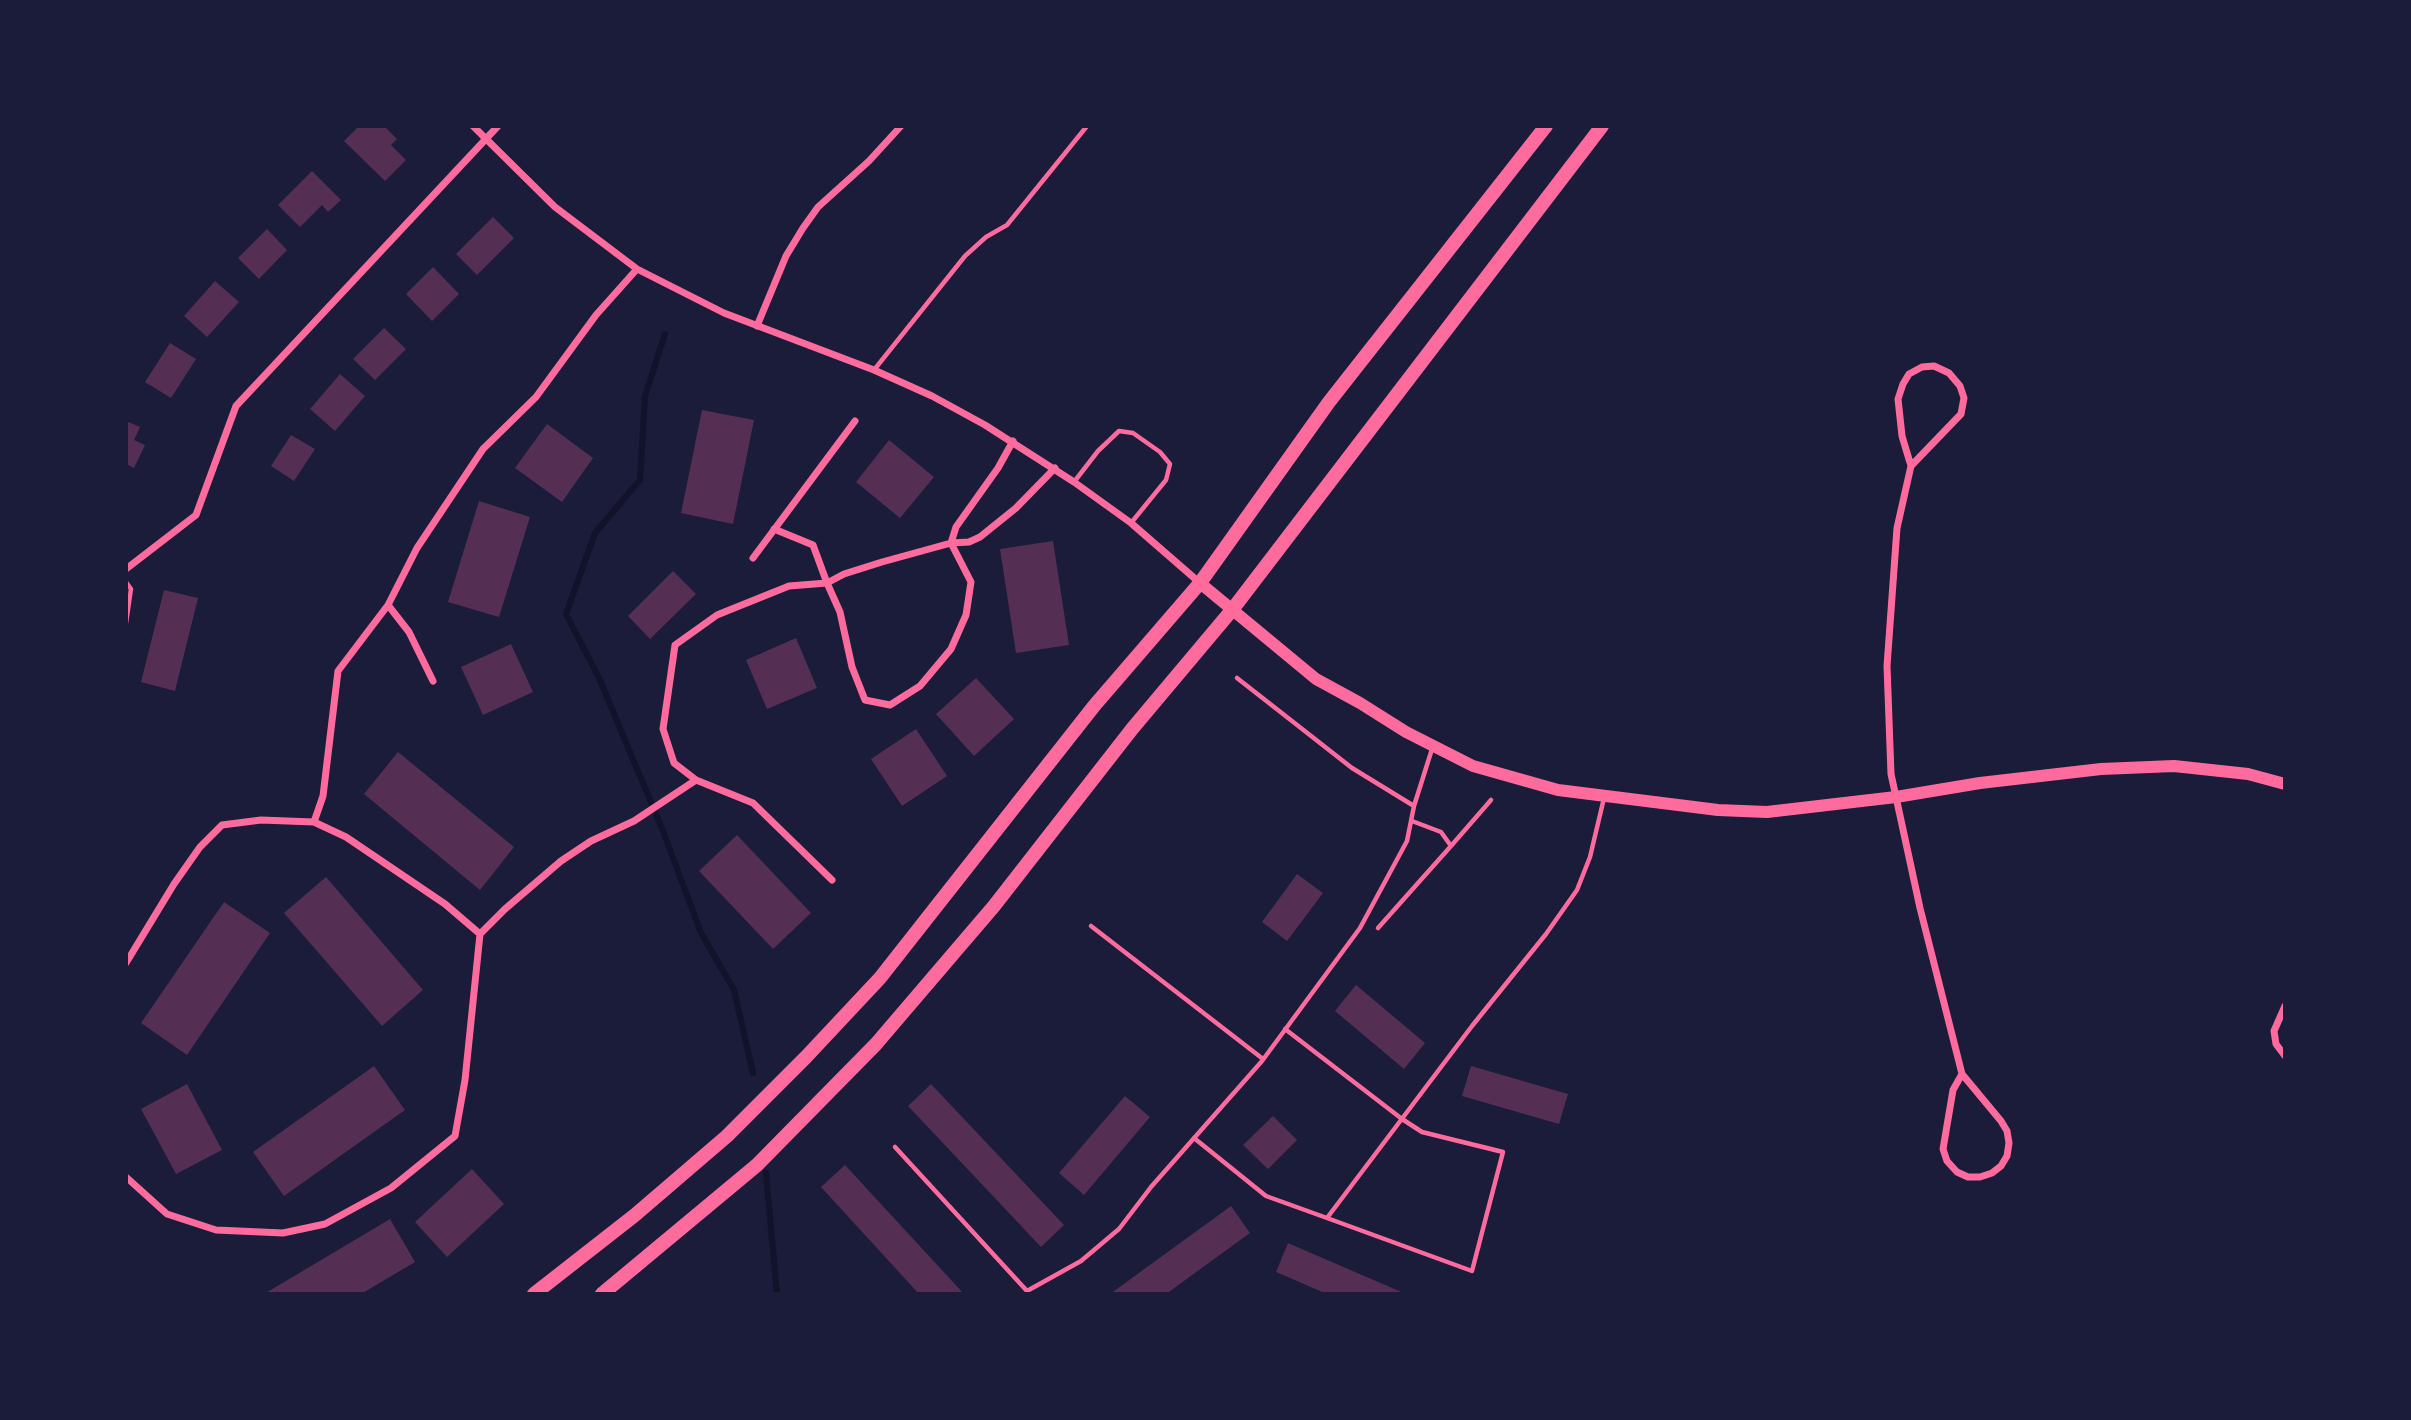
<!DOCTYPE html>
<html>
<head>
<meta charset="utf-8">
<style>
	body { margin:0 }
	#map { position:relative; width:2411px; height:1420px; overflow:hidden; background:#1b1b3a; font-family:"PT Sans",sans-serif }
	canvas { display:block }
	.frame { position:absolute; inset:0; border:128px solid #1b1b3a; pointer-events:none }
</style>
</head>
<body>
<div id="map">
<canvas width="2411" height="1420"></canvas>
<div class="frame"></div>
</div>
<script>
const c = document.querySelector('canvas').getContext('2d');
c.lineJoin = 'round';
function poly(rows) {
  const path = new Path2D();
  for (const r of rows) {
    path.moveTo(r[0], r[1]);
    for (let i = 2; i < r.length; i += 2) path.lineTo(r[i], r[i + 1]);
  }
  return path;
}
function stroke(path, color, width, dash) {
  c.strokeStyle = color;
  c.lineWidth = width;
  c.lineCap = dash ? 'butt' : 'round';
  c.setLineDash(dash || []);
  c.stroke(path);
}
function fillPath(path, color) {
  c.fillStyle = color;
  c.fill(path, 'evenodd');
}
stroke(poly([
	[665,334,645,396,640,480,595,533,566,614,599,678,663,831,701,933,734,990,753,1073],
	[766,1173,777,1294]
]), '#12122b', 6);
fillPath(poly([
	[359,126,384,126,397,139,391,145,406,160,385,181,344,141],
	[312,171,341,200,328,212,322,205,300,227,278,205],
	[493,217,514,238,477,275,456,254],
	[267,229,287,250,259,279,238,258],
	[433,267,459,294,432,321,406,294],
	[215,281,239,302,207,337,184,316],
	[384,328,406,349,375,380,353,359],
	[170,343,196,359,171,398,145,382],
	[340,374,365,396,335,431,310,409],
	[702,410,754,420,733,524,681,513],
	[126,421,140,427,134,440,145,445,134,468,126,464],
	[547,424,593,458,562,502,515,468],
	[291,435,315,449,294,481,271,466],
	[889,440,934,477,900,518,856,482],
	[479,501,530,517,499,617,448,602],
	[1053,541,1069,645,1016,653,1000,549],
	[673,571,696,594,650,639,628,616],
	[164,590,198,598,175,691,141,682],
	[796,638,817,688,767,709,746,660],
	[511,644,533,692,483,715,461,667],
	[976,678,1014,719,974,756,936,714],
	[916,729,947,776,902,806,871,759],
	[398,752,514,847,480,890,364,794],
	[737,835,811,913,773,949,699,871],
	[1297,874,1323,893,1287,941,1262,922],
	[326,877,423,990,382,1026,284,913],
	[224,902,270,933,187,1055,141,1023],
	[1356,985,1425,1043,1404,1069,1335,1011],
	[374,1066,405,1110,284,1196,253,1152],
	[1471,1066,1568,1094,1559,1124,1462,1096],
	[187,1084,222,1150,176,1174,141,1109],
	[931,1084,1064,1225,1041,1247,908,1106],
	[1125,1096,1150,1117,1084,1195,1059,1173],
	[1273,1116,1297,1140,1268,1169,1243,1145],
	[845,1165,964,1294,919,1294,821,1187],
	[472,1169,504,1204,447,1257,415,1222],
	[1231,1206,1250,1233,1166,1294,1110,1294],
	[390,1219,415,1262,361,1294,264,1294],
	[1288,1243,1406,1294,1327,1294,1276,1272]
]), '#542f53');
stroke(poly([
	[874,370,965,256,986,237,1007,225,1087,126],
	[1074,482,1098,451,1119,431,1133,433,1160,452,1170,464,1166,480,1131,523],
	[126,582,131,589,126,623],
	[1237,678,1352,768,1414,806],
	[1451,846,1491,800],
	[1091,926,1263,1059],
	[1378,928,1451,846,1441,832,1412,821],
	[1285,1029,1402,1119,1422,1132,1503,1152,1472,1271,1327,1218],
	[1194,1138,1266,1196,1327,1218,1472,1026,1546,934,1577,890,1590,857,1604,798],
	[895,1147,1027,1291,1081,1261,1119,1229,1151,1187,1262,1061,1360,928,1407,841,1414,806,1432,749]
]), '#ff6b9d', 4.5);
stroke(poly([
	[473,126,555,207,637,269,724,313,874,370,932,396,985,425,1074,482,1131,523,1200,583],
	[757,326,786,256,803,228,818,207,869,161,901,126],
	[1911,466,1902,436,1898,399,1903,384,1909,374,1922,367,1934,366,1949,373,1960,386,1964,398,1961,414,1911,466,1897,528,1887,666,1891,774,1920,908,1962,1074,1953,1090,1943,1149,1947,1161,1957,1172,1968,1177,1980,1177,1992,1173,2001,1166,2007,1156,2009,1143,2007,1131,2001,1121,1962,1074],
	[774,529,813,545,827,583,844,574,882,562,951,543,969,542,980,537,1016,508,1055,468],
	[753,558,855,421],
	[126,569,196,515,236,406,498,126],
	[433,681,409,632,388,605,417,548,483,449,536,397,596,315,637,269],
	[696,780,674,763,663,729,675,645,717,615,789,586,827,583,840,612,852,667,865,700,890,705,920,686,951,649,966,615,971,582,951,543,956,527,998,468,1013,441],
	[314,822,323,796,338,671,388,605],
	[480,934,505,909,561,861,591,841,634,821,696,780,753,803,832,880],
	[126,963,174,884,200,847,222,825,261,820,314,822,346,837,445,904,480,934,465,1080,455,1136,391,1188,325,1224,283,1233,216,1230,167,1214,126,1177],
	[2285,1006,2274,1031,2276,1044,2285,1056]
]), '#ff6b9d', 7);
stroke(poly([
	[1200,583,1316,679,1360,703,1406,732,1473,766,1558,790,1718,810,1767,812,1896,797,1980,783,2101,769,2174,766,2248,774,2285,784]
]), '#ff6b9d', 12);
stroke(poly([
	[534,1294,635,1215,727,1136,806,1057,880,978,1094,706,1200,583,1329,402,1546,126],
	[602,1294,757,1165,876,1044,994,906,1132,729,1232,610,1602,126]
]), '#ff6b9d', 14);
</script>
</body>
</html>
